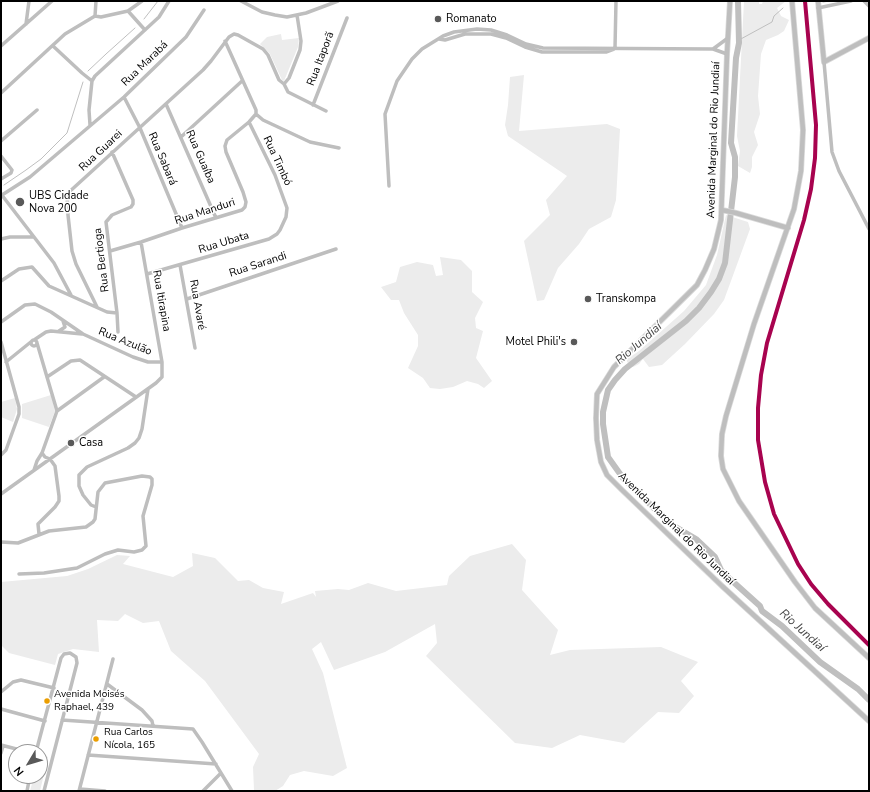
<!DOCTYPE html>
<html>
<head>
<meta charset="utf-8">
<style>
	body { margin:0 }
	#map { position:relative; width:870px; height:792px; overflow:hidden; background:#fff; font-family:"Nunito Sans",sans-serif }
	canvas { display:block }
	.frame { position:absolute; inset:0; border:2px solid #000; pointer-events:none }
	.north { position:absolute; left:8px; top:744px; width:40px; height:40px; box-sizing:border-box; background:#fff; border:1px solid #999; border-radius:50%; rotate:232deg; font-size:11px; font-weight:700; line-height:16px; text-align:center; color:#000 }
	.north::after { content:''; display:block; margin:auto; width:14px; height:18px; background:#595959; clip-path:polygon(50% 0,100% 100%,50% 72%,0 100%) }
</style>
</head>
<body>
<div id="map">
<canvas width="870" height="792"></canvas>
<div class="frame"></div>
<div class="north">N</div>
</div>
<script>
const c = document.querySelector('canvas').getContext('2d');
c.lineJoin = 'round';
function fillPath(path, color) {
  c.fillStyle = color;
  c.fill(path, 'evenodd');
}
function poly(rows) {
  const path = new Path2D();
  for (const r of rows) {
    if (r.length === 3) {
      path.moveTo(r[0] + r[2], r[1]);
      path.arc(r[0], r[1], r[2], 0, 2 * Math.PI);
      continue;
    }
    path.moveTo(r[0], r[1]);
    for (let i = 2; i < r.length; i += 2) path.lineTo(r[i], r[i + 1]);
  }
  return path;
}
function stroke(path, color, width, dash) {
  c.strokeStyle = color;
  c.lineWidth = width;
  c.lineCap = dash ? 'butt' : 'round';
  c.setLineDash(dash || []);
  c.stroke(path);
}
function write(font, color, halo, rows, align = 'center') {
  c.font = font + ' "Nunito Sans",sans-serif';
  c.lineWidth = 3;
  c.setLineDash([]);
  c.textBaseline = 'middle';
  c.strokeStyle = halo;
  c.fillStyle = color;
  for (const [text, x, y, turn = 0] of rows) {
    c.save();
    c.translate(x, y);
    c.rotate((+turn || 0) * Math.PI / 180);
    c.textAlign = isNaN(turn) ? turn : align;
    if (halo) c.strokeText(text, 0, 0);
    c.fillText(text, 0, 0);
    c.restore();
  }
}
fillPath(poly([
	[744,1,759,1,759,4,762,4,763,1,786,1,777,8,781,16,789,20,784,31,778,35,766,40,761,54,758,96,760,114,754,132,758,145,752,157,752,167,750,173,738,166,740,151,737,136],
	[281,34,282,40,299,38,298,47,284,81,282,80,270,54,260,44,267,37],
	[524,75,519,131,607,124,620,129,616,200,611,217,589,229,579,244,558,268,544,300,537,301,524,241,550,215,546,200,567,176,508,136,505,125,508,105,510,77],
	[726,215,748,222,750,229,724,300,714,314,685,344,662,365,649,367,643,359,639,364,633,367,627,362,627,359,639,351,684,311,706,285,717,255],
	[440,257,461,260,472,271,472,292,483,302,475,318,476,328,483,331,476,358,492,381,484,388,478,384,467,381,453,387,440,389,430,388,423,378,408,368,418,346,418,335,404,313,399,300,391,300,381,287,396,282,400,267,417,262,433,265,436,276,443,275],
	[51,395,55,411,49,427,22,418,22,404],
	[15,398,17,409,13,422,1,417,1,402],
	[512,544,526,560,522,590,558,630,550,655,570,650,661,647,698,662,681,681,694,696,679,713,658,712,624,743,580,735,552,748,515,743,426,656,437,643,435,624,385,652,334,670,321,642,312,649,323,673,347,768,333,776,304,771,290,775,283,786,275,791,263,791,254,790,253,767,259,754,205,681,171,651,159,621,143,623,125,614,118,621,97,620,99,652,73,649,58,654,55,665,9,653,1,645,1,582,67,576,88,569,117,555,130,556,123,564,173,577,193,566,192,553,215,558,238,581,249,580,263,588,284,592,281,604,313,593,316,597,315,591,338,589,349,590,368,583,396,591,447,585,449,576,470,556],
	[40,754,48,757,40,791,30,791,34,776,40,776]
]), '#ececec');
stroke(poly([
	[823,2,830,1],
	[144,19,158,1],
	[739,40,772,22,774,16,783,8],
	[88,71,106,54,135,28],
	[4,185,26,170,41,159,67,133,83,82]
]), '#bfbfbf', 1);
stroke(poly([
	[738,1,739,43,736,58,731,143,735,157,735,177,725,263,719,279,711,292,699,308,686,321,625,369,615,380,608,390,603,412,603,424,608,457,623,478,658,512,674,526,696,539,715,557,721,570,730,579,760,606,762,611,782,626,820,662,858,689,869,700]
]), '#bfbfbf', 6);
const major = poly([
	[730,1,727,54,721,220,714,249,705,270,697,285,614,367,597,394,596,418,597,440,601,462,607,475,622,490,722,586,869,721],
	[792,1,803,130,801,171,794,209,754,324,726,416,722,434,721,456,723,469,739,501,795,582,815,608,869,658],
	[818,1,824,62,869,38],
	[722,210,736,213,788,228]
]);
stroke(major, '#dbdbdb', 6);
stroke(poly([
	[241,1,262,12,275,15,287,17,306,13,338,1],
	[864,1,869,6],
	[818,8,851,1],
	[128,11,145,30],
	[95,16,96,1],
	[26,24,29,1],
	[439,39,445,40,465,34,491,34,506,38,525,47,542,52,606,52,614,49],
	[225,41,256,110,256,114,263,120,310,142,339,148],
	[1,46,52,1],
	[53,46,82,73,92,81],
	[615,48,616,1],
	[713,49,728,38],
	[824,62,832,152,839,171,869,229],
	[284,84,289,78,300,50,301,41,297,15],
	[1,93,65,34,95,16,101,17,128,11,142,1],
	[124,97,140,128,182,228],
	[166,104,216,218],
	[313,105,347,18],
	[90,125,89,110,92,81,95,76,159,17,169,1],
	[181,137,242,81],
	[1,141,37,110],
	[1,156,12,170,11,173,1,179],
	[389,186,385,114,397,81,412,59,422,49,443,36,454,32,477,29,491,30,507,35,526,44,543,48,713,49,727,54],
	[1,194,54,263,71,295],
	[2,195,30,177,124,97,186,37,204,10],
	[1,239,10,237,34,237],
	[110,251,141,242,182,228,242,210,245,207,246,202,243,192,226,152,225,146,227,140,249,122,256,114],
	[180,265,195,348],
	[147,274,269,239,277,234,280,230,286,217,287,208,275,175,249,122],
	[1,281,19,269,32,267,49,286,107,312,117,313,106,222,112,215,131,207,133,204,133,200,112,152],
	[187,299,336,249],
	[97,307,76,264,72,251,67,206,68,193,203,70,211,61,229,37,234,34,238,35,263,49,268,55,279,80,284,84,288,92,326,111],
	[117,313,118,332],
	[1,322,25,305,35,304,51,312,83,334,133,357,148,362,162,362],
	[59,331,65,327,63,321],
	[34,343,3],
	[34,340,46,332,51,331,82,334],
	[1,342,19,407,19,414,6,450,1,455],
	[6,362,32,341],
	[47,377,71,361,80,360,136,397],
	[57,411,104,377],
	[34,470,37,461,42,453,57,411,37,343],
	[1,494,156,383,162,377,162,362,141,242],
	[96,507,91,505,83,495,79,486,79,475,87,467,128,448,135,443,139,438,142,429,148,389],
	[39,534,38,524,55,507,59,501,59,496,55,466,50,459,45,457,42,453],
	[1,542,18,543,49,531,86,527,93,522,95,519,98,492,105,483,142,476,150,477,152,479,152,485,143,516,146,546,142,550,134,552,118,550,105,554,77,568,44,573,19,574],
	[107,684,142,710,152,721,153,726],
	[1,692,13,682,21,680,54,688],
	[1,709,45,721],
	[62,720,193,729,202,742,232,791],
	[1,745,28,752],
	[36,752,61,658,64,654,70,653,76,657,77,663,44,791],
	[1,753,3,746],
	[88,755,216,764],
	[80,789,105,791],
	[27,791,30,776],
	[79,791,113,659],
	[203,791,221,773]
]), '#bebebe', 3.5);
stroke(major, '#bebebe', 4.5);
stroke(poly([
	[805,1,816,125,815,158,811,189,804,220,767,343,761,375,758,408,758,440,765,482,774,514,798,564,811,584,828,604,869,645]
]), '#a8034f', 4);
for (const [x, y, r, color] of [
	[438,19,4,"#595959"],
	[20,202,5,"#595959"],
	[588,299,4,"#595959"],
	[574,342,4,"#595959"],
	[71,443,4,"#595959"],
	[47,701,3.5,"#eb9e00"],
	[96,739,3.5,"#eb9e00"]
]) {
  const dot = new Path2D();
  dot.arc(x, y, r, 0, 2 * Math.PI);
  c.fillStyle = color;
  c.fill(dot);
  stroke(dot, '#fff', 1.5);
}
write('10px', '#000', '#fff', [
	["Avenida Moisés",54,695],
	["Raphael, 439",54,708],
	["Rua Carlos",104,733],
	["Nícola, 165",104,746]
], 'left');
write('11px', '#000', '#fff', [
	["Romanato",446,19],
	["UBS Cidade",29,196],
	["Nova 200",29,209],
	["Transkompa",596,299],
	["Motel Phili's",566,342,"right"],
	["Casa",79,443]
], 'left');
write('11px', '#000', '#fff', [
	["Rua Itaporã",321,59,-69],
	["Rua Marabá",145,64,-44],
	["Avenida Marginal do Rio Jundiaí",714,140,-88],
	["Rua Guarei",101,151,-43],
	["Rua Guaíba",200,157,66],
	["Rua Sabará",162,159,67],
	["Rua Timbó",277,161,65],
	["Rua Manduri",205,212,-18],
	["Rua Ubata",224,243,-17],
	["Rua Bertioga",102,260,-97],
	["Rua Sarandi",258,265,-18],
	["Rua Itirapina",161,301,80],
	["Rua Avaré",197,305,80],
	["Rua Azulão",125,342,22],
	["Avenida Marginal do Rio Jundiaí",676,529,44]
]);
write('italic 12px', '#444', '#fff', [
	["Rio Jundiaí",639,344,-41],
	["Rio Jundiaí",802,631,42]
]);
</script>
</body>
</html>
